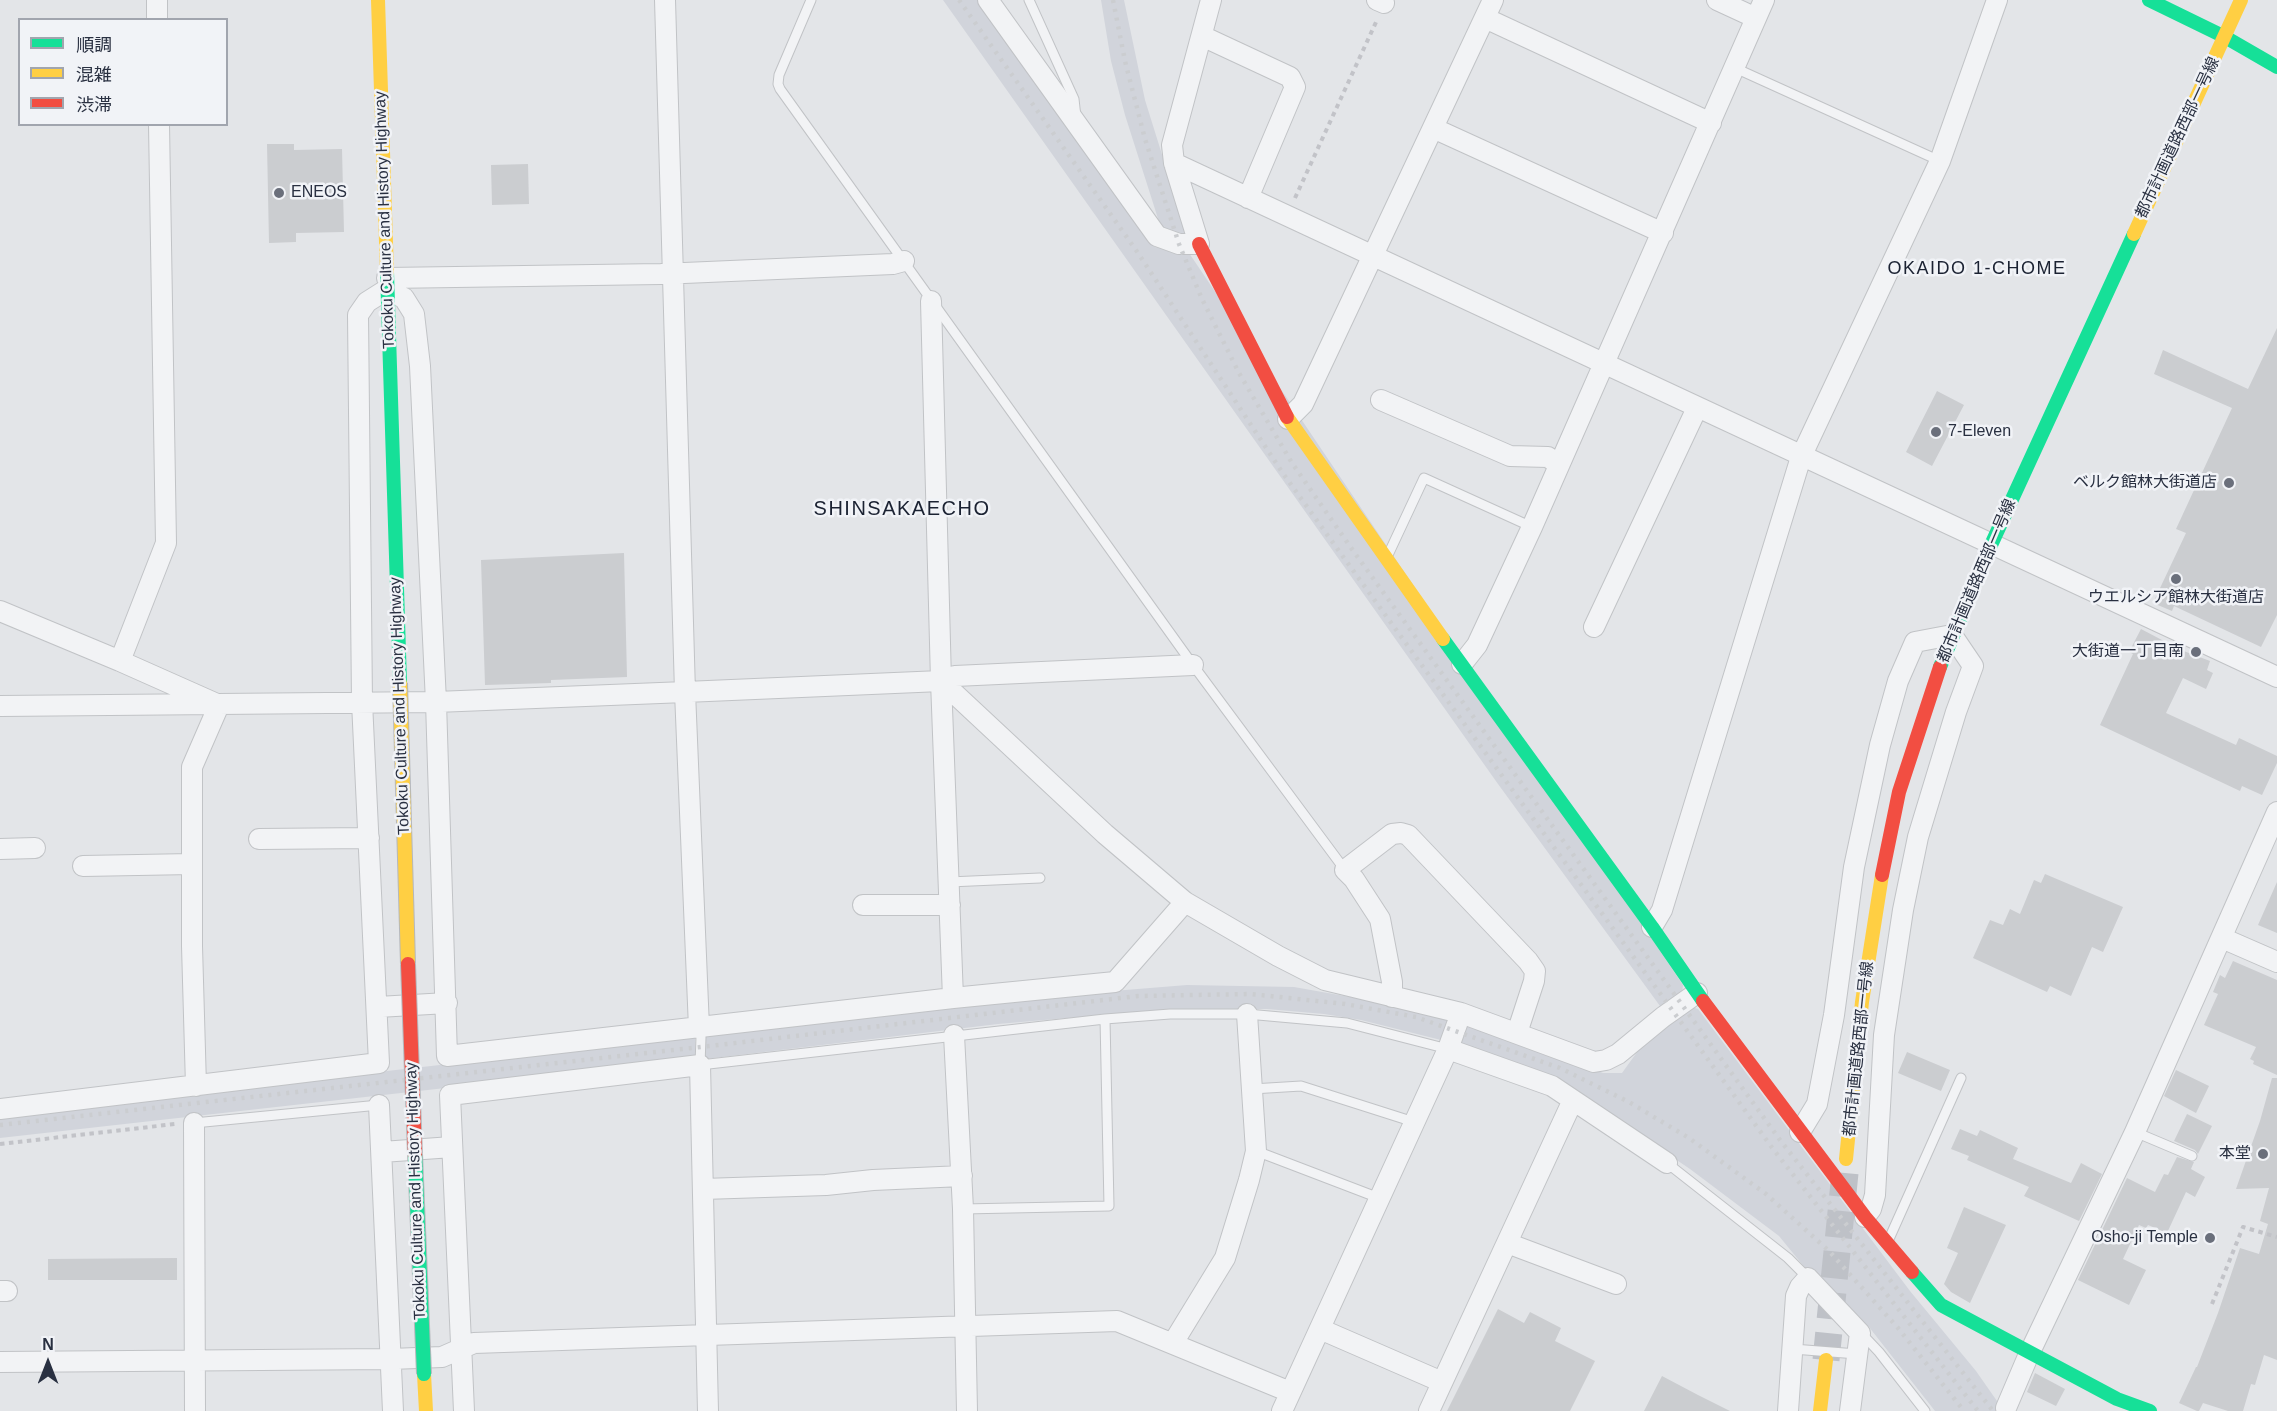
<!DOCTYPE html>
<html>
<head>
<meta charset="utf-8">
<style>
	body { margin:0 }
	#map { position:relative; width:2277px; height:1411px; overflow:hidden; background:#e3e5e8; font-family:Helvetica,"Noto Sans JP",sans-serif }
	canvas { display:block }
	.legend { position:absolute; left:18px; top:18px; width:210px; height:108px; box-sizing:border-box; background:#f1f3f7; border:2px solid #a1a5ae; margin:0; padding:8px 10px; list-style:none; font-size:18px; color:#293041 }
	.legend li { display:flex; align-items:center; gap:12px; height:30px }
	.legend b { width:30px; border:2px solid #a1a5ae }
	.north { position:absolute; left:18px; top:1333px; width:60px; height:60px; -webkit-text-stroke:4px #f1f3f7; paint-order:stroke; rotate:0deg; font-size:16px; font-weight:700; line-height:24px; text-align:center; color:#293041 }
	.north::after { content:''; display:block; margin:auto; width:21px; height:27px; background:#293041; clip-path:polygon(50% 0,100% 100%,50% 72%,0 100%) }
</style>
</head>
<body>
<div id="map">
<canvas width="2277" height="1411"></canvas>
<ul class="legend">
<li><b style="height:8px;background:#16e098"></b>順調</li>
<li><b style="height:8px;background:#ffcf43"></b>混雑</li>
<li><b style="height:8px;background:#f24e42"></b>渋滞</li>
</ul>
<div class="north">N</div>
</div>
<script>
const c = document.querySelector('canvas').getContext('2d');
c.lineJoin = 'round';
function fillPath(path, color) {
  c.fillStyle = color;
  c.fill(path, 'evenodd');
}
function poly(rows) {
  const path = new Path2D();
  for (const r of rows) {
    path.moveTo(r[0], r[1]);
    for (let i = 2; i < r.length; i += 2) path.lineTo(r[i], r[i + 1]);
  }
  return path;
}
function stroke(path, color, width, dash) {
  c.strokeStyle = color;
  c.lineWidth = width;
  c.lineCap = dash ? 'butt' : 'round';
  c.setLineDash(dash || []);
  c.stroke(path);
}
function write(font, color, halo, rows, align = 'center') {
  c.font = font + ' Helvetica,"Noto Sans JP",sans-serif';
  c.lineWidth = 5;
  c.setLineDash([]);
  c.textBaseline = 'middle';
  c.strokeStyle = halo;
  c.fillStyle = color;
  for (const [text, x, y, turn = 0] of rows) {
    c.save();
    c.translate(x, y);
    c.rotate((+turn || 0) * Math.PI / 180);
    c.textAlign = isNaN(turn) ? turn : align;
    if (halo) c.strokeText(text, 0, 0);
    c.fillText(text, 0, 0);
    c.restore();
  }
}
fillPath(poly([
	[943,0,978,0,1149,242,1155,247,1189,253,1683,985,1682,994,1660,1006,1498,784],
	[1101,0,1124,0,1145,100,1188,238,1161,228,1125,115,1111,61],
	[1187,985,1294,987,1356,998,1451,1020,1448,1039,1441,1040,1361,1020,1324,1014,1267,1009,1171,1009,998,1024,705,1059,705,1035,1002,1000],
	[1692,1007,1698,1009,1910,1291,1976,1371,2004,1411,1935,1411,1869,1327,1806,1269,1779,1236,1690,1169,1561,1082,1461,1046,1458,1041,1465,1027,1471,1025,1603,1073,1622,1073,1640,1048,1656,1031],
	[695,1036,695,1060,0,1138,0,1115]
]), '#d1d4db');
fillPath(poly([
	[267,144,294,144,294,150,342,149,344,232,296,233,296,242,269,243],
	[528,164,529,204,492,205,491,165],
	[2277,328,2277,615,2261,647,2174,606,2172,611,2153,603,2186,533,2176,529,2232,408,2154,374,2163,350,2248,389],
	[1937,391,1964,405,1932,466,1906,452],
	[624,553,627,677,551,680,551,683,485,685,481,560],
	[2141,629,2181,650,2210,661,2207,670,2213,673,2206,689,2183,678,2166,713,2236,745,2239,738,2277,756,2277,763,2262,795,2242,786,2240,791,2100,725,2133,654,2129,652],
	[2045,874,2123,907,2103,952,2092,947,2071,996,2050,986,2047,992,1973,958,1990,920,2003,925,2010,909,2020,914,2034,880,2041,883],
	[2277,882,2277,933,2258,925],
	[2233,961,2277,980,2277,1075,2253,1064,2254,1061,2250,1059,2256,1047,2204,1025,2218,994,2213,992,2220,975,2225,978],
	[1907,1052,1950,1070,1941,1091,1898,1073],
	[2176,1070,2209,1086,2196,1113,2164,1096],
	[2272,1078,2277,1078,2277,1360,2264,1355,2255,1385,2251,1384,2243,1411,2228,1411,2203,1403,2199,1411,2197,1411,2179,1403,2196,1367,2197,1367,2218,1313,2240,1248,2259,1254,2268,1224,2260,1221,2269,1188,2236,1189,2260,1121],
	[2187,1114,2212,1126,2198,1154,2195,1150,2174,1141],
	[1960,1129,1977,1136,1980,1130,2018,1148,2013,1159,2071,1183,2081,1163,2102,1174,2079,1221,2024,1196,2029,1187,1967,1160,1969,1156,1951,1149],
	[2177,1157,2194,1162,2191,1169,2205,1177,2195,1197,2186,1192,2167,1233,2148,1225,2146,1228,2139,1225,2123,1259,2146,1270,2129,1305,2078,1280,2127,1178,2155,1192,2164,1174,2168,1175],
	[1964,1207,2006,1225,1970,1303,1951,1292,1944,1284,1958,1253,1947,1248],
	[177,1258,177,1280,48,1280,48,1259],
	[1498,1309,1524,1323,1530,1312,1561,1328,1555,1341,1595,1361,1570,1411,1447,1411],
	[2035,1373,2065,1389,2056,1406,2027,1392],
	[1662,1376,1698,1395,1730,1411,1644,1411]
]), '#cbcdd0');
stroke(poly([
	[1826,1360,1845,1173]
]), '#bec1c7', 27, [27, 14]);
const lane = poly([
	[811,0,779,75,778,84,780,89,1193,665,1345,870],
	[1029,0,1074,99,1076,117],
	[1735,68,1940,161],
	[1388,555,1424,478,1532,527],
	[949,882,1040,878],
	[699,1028,701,1037,700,1065,1105,1019,1170,1014,1247,1014,1347,1023,1448,1049],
	[1252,1089,1301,1086,1414,1122],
	[194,1123,379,1105],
	[2135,1132,2192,1156],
	[1256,1151,1379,1198],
	[1667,1163,1788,1258,1808,1278],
	[963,1209,1109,1206,1105,1019],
	[1889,1239,1961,1078],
	[1862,1334,1879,1352,1925,1411],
	[1793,1349,1857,1354]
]);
const street = poly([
	[157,0,157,20],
	[988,0,1157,236,1179,244,1199,244,1174,163],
	[1211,0,1172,145,1174,163,2277,677],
	[1377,0,1384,3],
	[1717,0,1756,18],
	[1485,18,1711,123],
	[1202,36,1290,77,1295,87,1248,198],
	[1433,128,1663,233],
	[387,278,661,274,893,264,904,261],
	[931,301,941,681,953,998],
	[1381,400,1510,456,1548,457,1559,465],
	[1288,419,1303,404,1493,0],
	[0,611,120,661,219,705,192,767,192,946,196,1086],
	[1594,627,1697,408],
	[120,661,166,543,159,124],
	[1462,664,1477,645,1532,527,1764,0],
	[941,681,955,676,1193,665],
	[0,706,436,702,685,692,665,0],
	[259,839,369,838],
	[0,849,35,848],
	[83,866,192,864],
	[863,905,950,905],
	[1652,927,1662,910,1801,457,1940,161,1997,0],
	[2222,938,2277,962],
	[1392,997,1392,982,1380,919,1354,879,1345,870,1392,834,1401,833,1408,835,1528,961,1535,971,1534,981,1517,1033],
	[378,1007,447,1003],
	[699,1028,685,692,941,681,1105,834,1185,902,1278,956,1325,980,1461,1013,1594,1062,1606,1060,1618,1054,1663,1017,1697,993],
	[954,1035,963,1209,967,1411],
	[1448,1049,1552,1086,1667,1163],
	[379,1105,393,1411],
	[0,1109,379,1063,362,702,358,315,367,302,386,290,404,298,414,314,420,366,436,702,447,1056,953,998,1115,982,1185,902],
	[194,1123,195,1411],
	[1800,1132,1817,1104,1834,1015,1854,867,1880,745,1898,681,1915,642,1952,635,1973,666,1956,712,1918,837,1903,910,1884,1035,1875,1195,1871,1209,1865,1217],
	[382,1152,452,1147],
	[703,1189,826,1185,873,1180,962,1176],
	[1507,1243,1616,1284],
	[0,1291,7,1291],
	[1320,1329,1442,1382],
	[1173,1343,1225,1258,1249,1180,1256,1151,1247,1014],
	[0,1362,391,1359,442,1357,474,1343,1117,1321,1290,1392],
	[2006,1408,2029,1354,2135,1132,2277,812],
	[464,1411,450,1095,700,1065,708,1411],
	[1282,1411,1448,1049,1461,1013],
	[1429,1411,1573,1100],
	[1788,1411,1796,1296,1800,1287,1808,1278,1860,1333,1850,1411]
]);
stroke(lane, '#c1c3c6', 11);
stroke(street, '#c1c3c6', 22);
stroke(poly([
	[1295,198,1377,20],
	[0,1144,175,1124],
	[2212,1304,2243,1227,2277,1237]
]), '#c2c3c8', 4, [4.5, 4.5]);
stroke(lane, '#f2f3f5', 9);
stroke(street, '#f2f3f5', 20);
stroke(poly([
	[2149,0,2225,37,2277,67],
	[387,272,400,683],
	[1443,639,1652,927,1703,1001],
	[1940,667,1991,545,2134,234],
	[1912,1272,1941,1305,2117,1399,2150,1411]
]), '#16e098', 14);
stroke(poly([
	[378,0,387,272],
	[2134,234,2241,0],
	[1287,417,1443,639],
	[1846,1159,1862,1002,1882,875],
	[424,1374,426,1411],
	[1820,1411,1826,1360]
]), '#ffcf43', 14);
stroke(poly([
	[1199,244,1287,417],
	[1882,875,1899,792,1940,667],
	[1703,1001,1865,1217,1912,1272]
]), '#f24e42', 14);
stroke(poly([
	[959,0,1138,253,1282,472,1344,558,1773,1149,1978,1411],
	[1113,0,1125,61,1145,139,1179,244,1202,299,1239,373,1292,463,1354,552,1780,1140,1993,1411],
	[0,1125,701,1047,1138,996,1251,994,1345,1004,1416,1017,1560,1068,1629,1102,1689,1138,1766,1194,1829,1251,1898,1328,1964,1411]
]), '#cbcdd0', 4.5, [3, 6]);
const fastBridge = poly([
	[415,1154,424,1374]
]);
const slowBridge = poly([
	[400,683,408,964]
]);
const jamBridge = poly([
	[408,964,415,1154]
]);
stroke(fastBridge, '#b5b8bc', 16, []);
stroke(slowBridge, '#b5b8bc', 16, []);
stroke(jamBridge, '#b5b8bc', 16, []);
stroke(fastBridge, '#16e098', 14);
stroke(slowBridge, '#ffcf43', 14);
stroke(jamBridge, '#f24e42', 14);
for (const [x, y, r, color] of [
	[279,193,6,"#6a6f7b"],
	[1936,432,6,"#6a6f7b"],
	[2229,483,6,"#6a6f7b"],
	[2176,579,6,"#6a6f7b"],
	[2196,652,6,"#6a6f7b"],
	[2263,1154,6,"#6a6f7b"],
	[2210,1238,6,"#6a6f7b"]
]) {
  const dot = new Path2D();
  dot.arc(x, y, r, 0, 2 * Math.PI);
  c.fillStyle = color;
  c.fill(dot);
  stroke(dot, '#f1f3f7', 2);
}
write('16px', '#293041', '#f1f3f7', [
	["都市計画道路西部一号線",2178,138,-65],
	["Tokoku Culture and History Highway",385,220,-92],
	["都市計画道路西部一号線",1977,581,-67],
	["Tokoku Culture and History Highway",400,706,-92],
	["都市計画道路西部一号線",1859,1049,-84],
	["Tokoku Culture and History Highway",416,1191,-92]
]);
write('16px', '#293041', '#f1f3f7', [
	["ENEOS",291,193,"left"],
	["7-Eleven",1948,432,"left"],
	["ベルク館林大街道店",2217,483],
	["ウエルシア館林大街道店",2176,598,"center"],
	["大街道一丁目南",2184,652],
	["本堂",2251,1154],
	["Osho-ji Temple",2198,1238]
], 'right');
c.letterSpacing = '1.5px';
write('18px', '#1b2232', '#f1f3f7', [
	["OKAIDO 1-CHOME",1977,269]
]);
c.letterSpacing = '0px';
c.letterSpacing = '1.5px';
write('20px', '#1b2232', '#f1f3f7', [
	["SHINSAKAECHO",902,509]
]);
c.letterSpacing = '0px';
</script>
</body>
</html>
